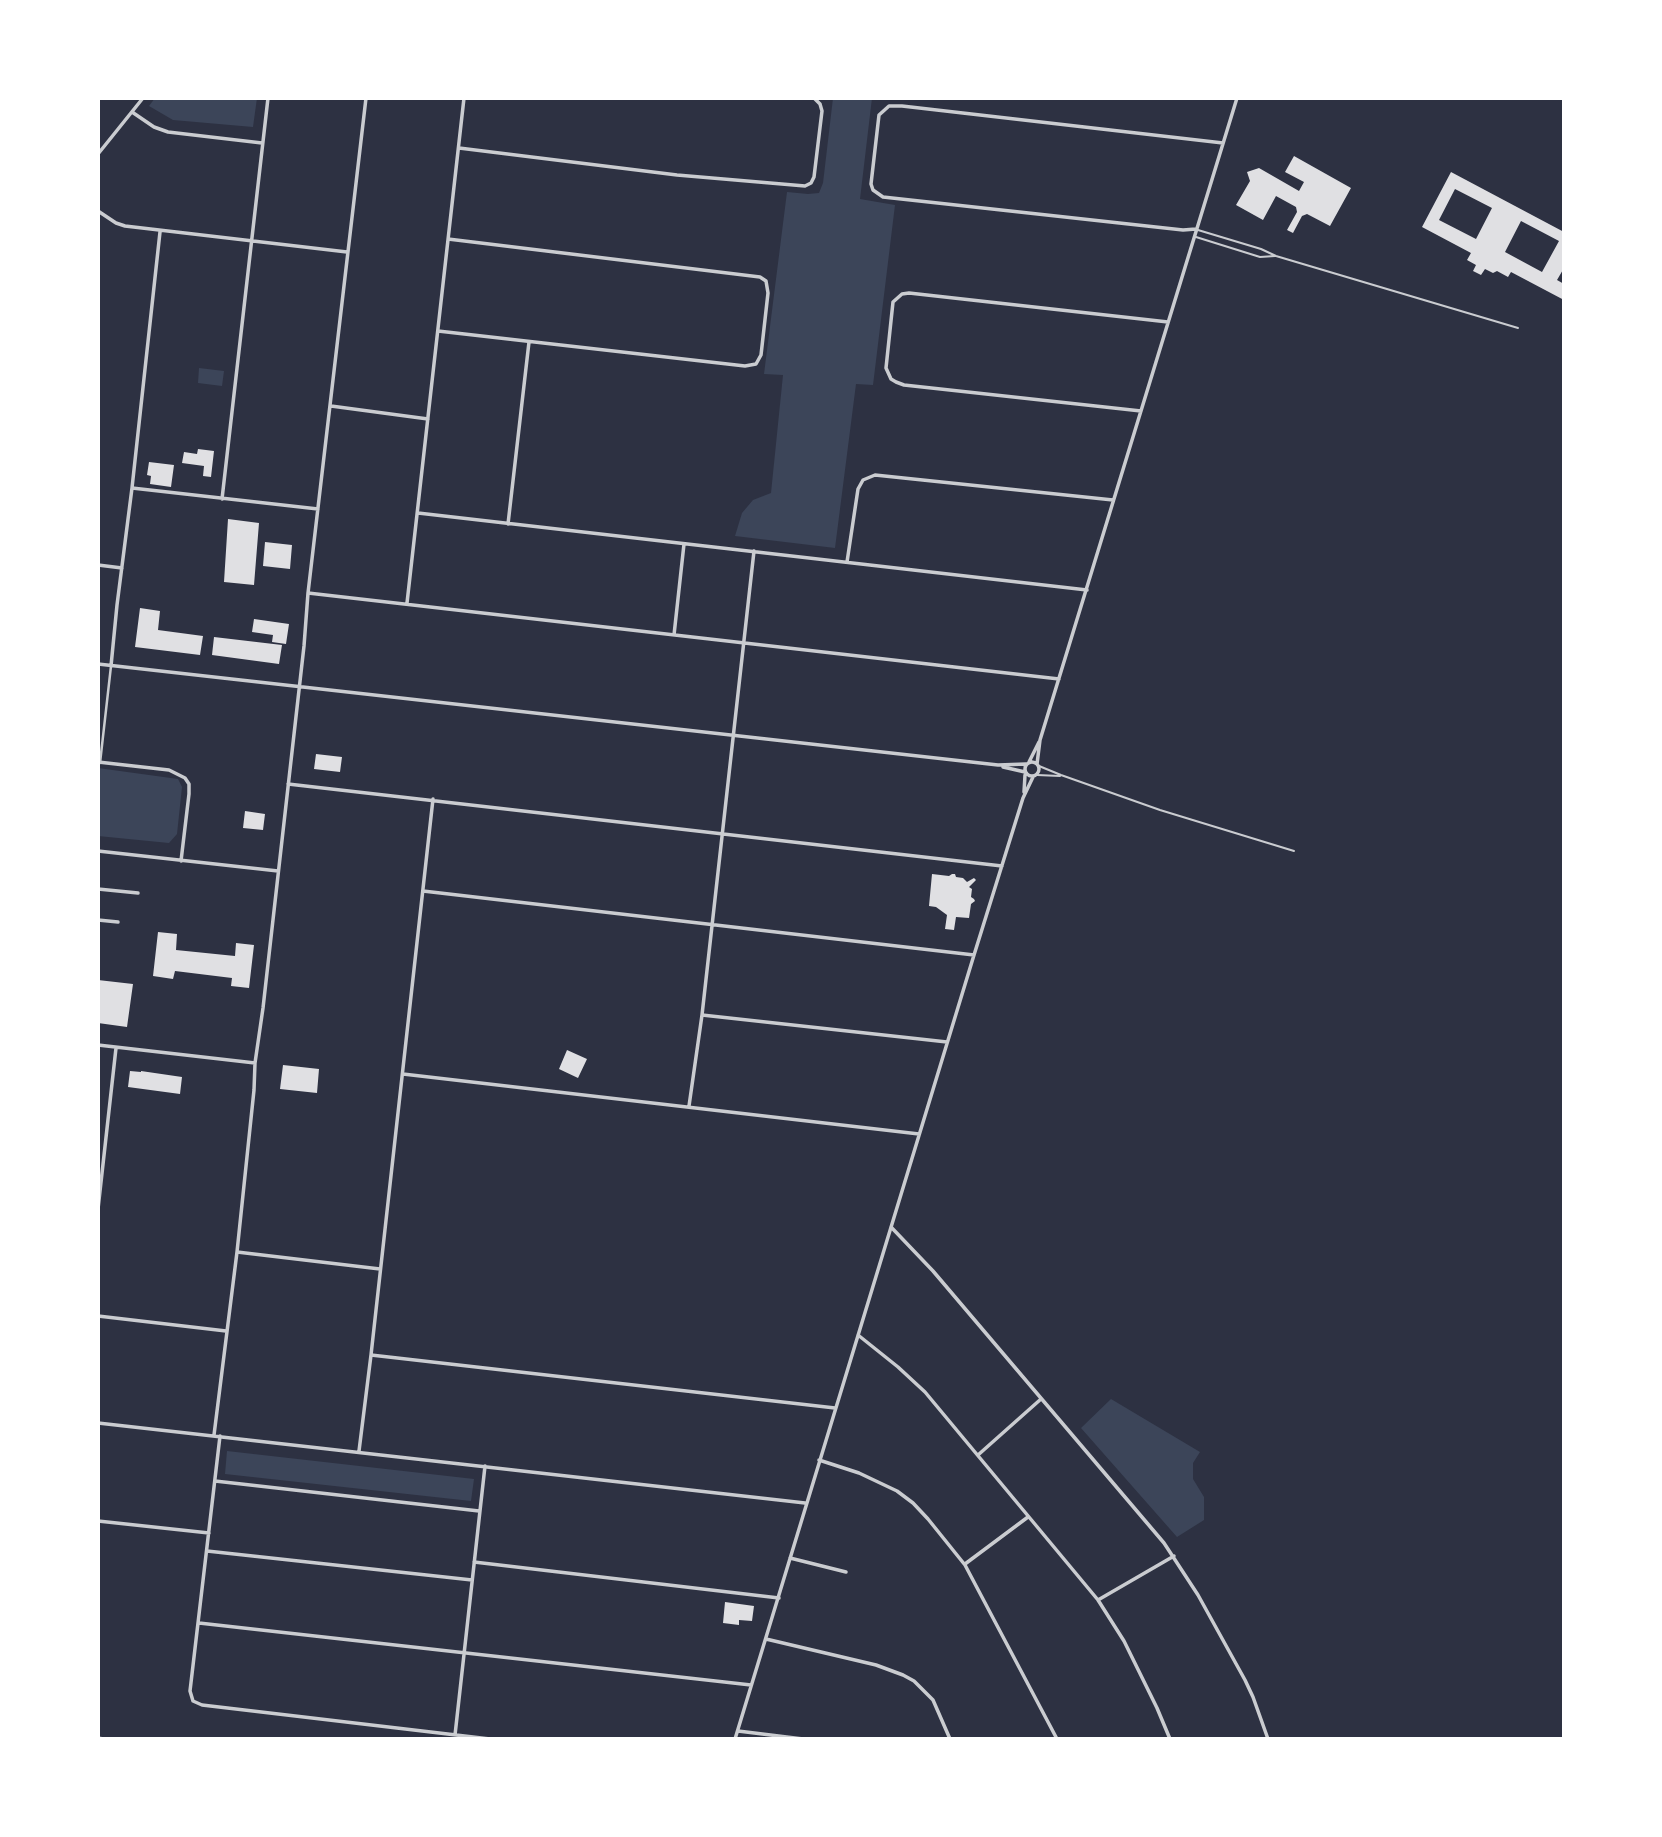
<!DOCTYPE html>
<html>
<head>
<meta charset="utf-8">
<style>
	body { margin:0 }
	#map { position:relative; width:1662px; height:1837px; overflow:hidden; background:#2d3142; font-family:"Sofia Sans Condensed",sans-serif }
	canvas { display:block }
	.frame { position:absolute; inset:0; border:100px solid #fff; pointer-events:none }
</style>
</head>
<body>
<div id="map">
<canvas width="1662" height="1837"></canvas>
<div class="frame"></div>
</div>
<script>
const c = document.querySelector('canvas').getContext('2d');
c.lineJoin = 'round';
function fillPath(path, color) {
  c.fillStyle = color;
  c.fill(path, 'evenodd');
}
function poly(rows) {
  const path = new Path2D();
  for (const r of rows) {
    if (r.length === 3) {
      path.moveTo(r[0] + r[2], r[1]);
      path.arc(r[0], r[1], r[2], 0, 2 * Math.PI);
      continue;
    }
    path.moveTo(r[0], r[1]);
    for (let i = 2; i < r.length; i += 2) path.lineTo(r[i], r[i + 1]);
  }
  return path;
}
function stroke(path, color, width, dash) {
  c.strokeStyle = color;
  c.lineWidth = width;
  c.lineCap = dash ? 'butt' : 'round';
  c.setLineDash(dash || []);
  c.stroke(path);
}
fillPath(poly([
	[155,98,257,98,253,127,173,120,149,106],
	[833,98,872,98,860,199,895,205,873,385,856,384,835,548,735,536,742,513,753,500,771,493,783,375,764,374,787,192,808,194,819,193,823,183],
	[199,368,224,371,222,386,198,383],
	[98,768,178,779,182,787,177,834,169,843,98,836],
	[1111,1399,1200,1452,1193,1463,1193,1479,1204,1497,1204,1520,1177,1537,1081,1428],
	[227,1451,474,1479,471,1501,225,1474]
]), '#3c4559');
fillPath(poly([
	[1294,156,1351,188,1330,226,1307,214,1302,216,1293,233,1287,230,1297,212,1296,207,1276,196,1263,220,1236,205,1250,181,1247,172,1259,168,1299,191,1304,182,1285,172],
	[1451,172,1564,232,1564,268,1557,280,1564,284,1564,300,1511,272,1508,277,1497,271,1493,273,1485,269,1481,275,1473,271,1476,265,1467,260,1471,253,1422,227],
	[1455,189,1492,208,1476,239,1439,220],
	[1521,221,1559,241,1542,272,1505,252],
	[198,449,214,451,211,477,203,476,204,466,182,463,184,452,197,454],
	[149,462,174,465,171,487,150,484,151,476,147,475],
	[228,519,259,523,254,585,224,582],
	[265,542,292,545,290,569,263,566],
	[140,608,160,611,158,630,203,636,200,655,135,647],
	[254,619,289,624,286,644,272,642,273,635,252,632],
	[214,637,282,645,279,664,212,655],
	[316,754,342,757,340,772,314,769],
	[245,811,265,814,263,830,243,828],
	[932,874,949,876,952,874,955,874,956,877,963,878,967,882,974,878,976,880,969,887,972,889,971,897,974,899,975,901,971,904,969,918,956,917,954,930,945,929,947,915,936,907,929,906],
	[158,932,177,934,176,950,235,956,236,943,254,945,249,988,231,986,232,978,175,971,173,979,153,976],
	[98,980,133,984,127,1027,98,1023],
	[567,1050,587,1059,578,1078,559,1069],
	[283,1065,319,1069,317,1093,280,1089],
	[130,1071,141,1072,141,1071,182,1077,180,1094,128,1087],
	[725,1602,754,1606,752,1621,739,1620,739,1625,723,1623]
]), '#e0e0e3');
stroke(poly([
	[1198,230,1261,249,1276,256,1518,328],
	[1196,237,1260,257,1275,256],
	[1039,766,1061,775,1160,810,1294,851],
	[1037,775,1060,776]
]), '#caccd0', 2);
stroke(poly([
	[100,763,111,666]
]), '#caccd0', 2.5);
stroke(poly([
	[132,112,154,127,168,132,262,143],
	[459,148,677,175,805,186,811,183,814,177,822,111,820,104,814,98],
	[98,154,143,98],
	[98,211,116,223,125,226,347,252],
	[1196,229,1183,230,883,197,873,190,871,184,879,115,889,106,902,106,1223,143],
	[438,331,745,366,756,364,761,355,768,293,766,281,760,277,448,239],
	[331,406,428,419],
	[1141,411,904,385,896,382,891,379,886,368,893,302,902,294,909,293,1168,322],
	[132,488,318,509],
	[222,499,268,98],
	[418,513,1087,590],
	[508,524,529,342],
	[847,562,858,489,863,480,875,475,1113,500],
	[98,565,122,568],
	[308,593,1059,679],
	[407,603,464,98],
	[674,635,684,544],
	[98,664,998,765,1026,764],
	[111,666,117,605,132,488,160,232],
	[1032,769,7],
	[98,762,169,770,185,778,189,784,189,794,181,861],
	[1029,762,1039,742],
	[1037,764,1040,740,1237,98],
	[1003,767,1025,772],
	[288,784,1002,866],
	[1024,792,1025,775],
	[98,851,278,871],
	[98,889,138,893],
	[423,891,974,955],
	[98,920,118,922],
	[702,1015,947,1042],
	[98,1045,255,1063],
	[403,1074,919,1134],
	[689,1106,702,1015,754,551],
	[98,1209,116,1048],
	[891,1227,933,1271,1164,1543,1198,1595,1245,1680,1253,1697,1268,1739],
	[237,1252,380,1269],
	[98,1316,226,1331],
	[858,1335,898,1367,925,1392,1098,1600,1124,1641,1157,1708,1170,1739],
	[371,1355,835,1408],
	[98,1423,805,1503],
	[214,1435,237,1252,254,1090,255,1063,263,1008,304,646,308,593,366,98],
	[220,1436,190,1691,193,1701,202,1705,490,1739],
	[359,1451,371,1355,433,799],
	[978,1455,1041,1399],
	[819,1460,859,1473,897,1491,913,1503,928,1519,965,1565,1057,1739],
	[215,1481,479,1511],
	[98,1521,209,1533],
	[207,1551,472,1580],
	[790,1558,846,1572],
	[474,1562,779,1598],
	[965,1564,1028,1517],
	[1098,1600,1174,1556],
	[199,1623,751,1685],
	[766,1639,876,1665,903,1675,914,1681,933,1700,950,1739],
	[738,1731,803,1739],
	[455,1735,485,1466],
	[98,1738,103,1739],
	[735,1739,974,955,1023,798,1033,777]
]), '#caccd0', 3.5);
</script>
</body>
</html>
